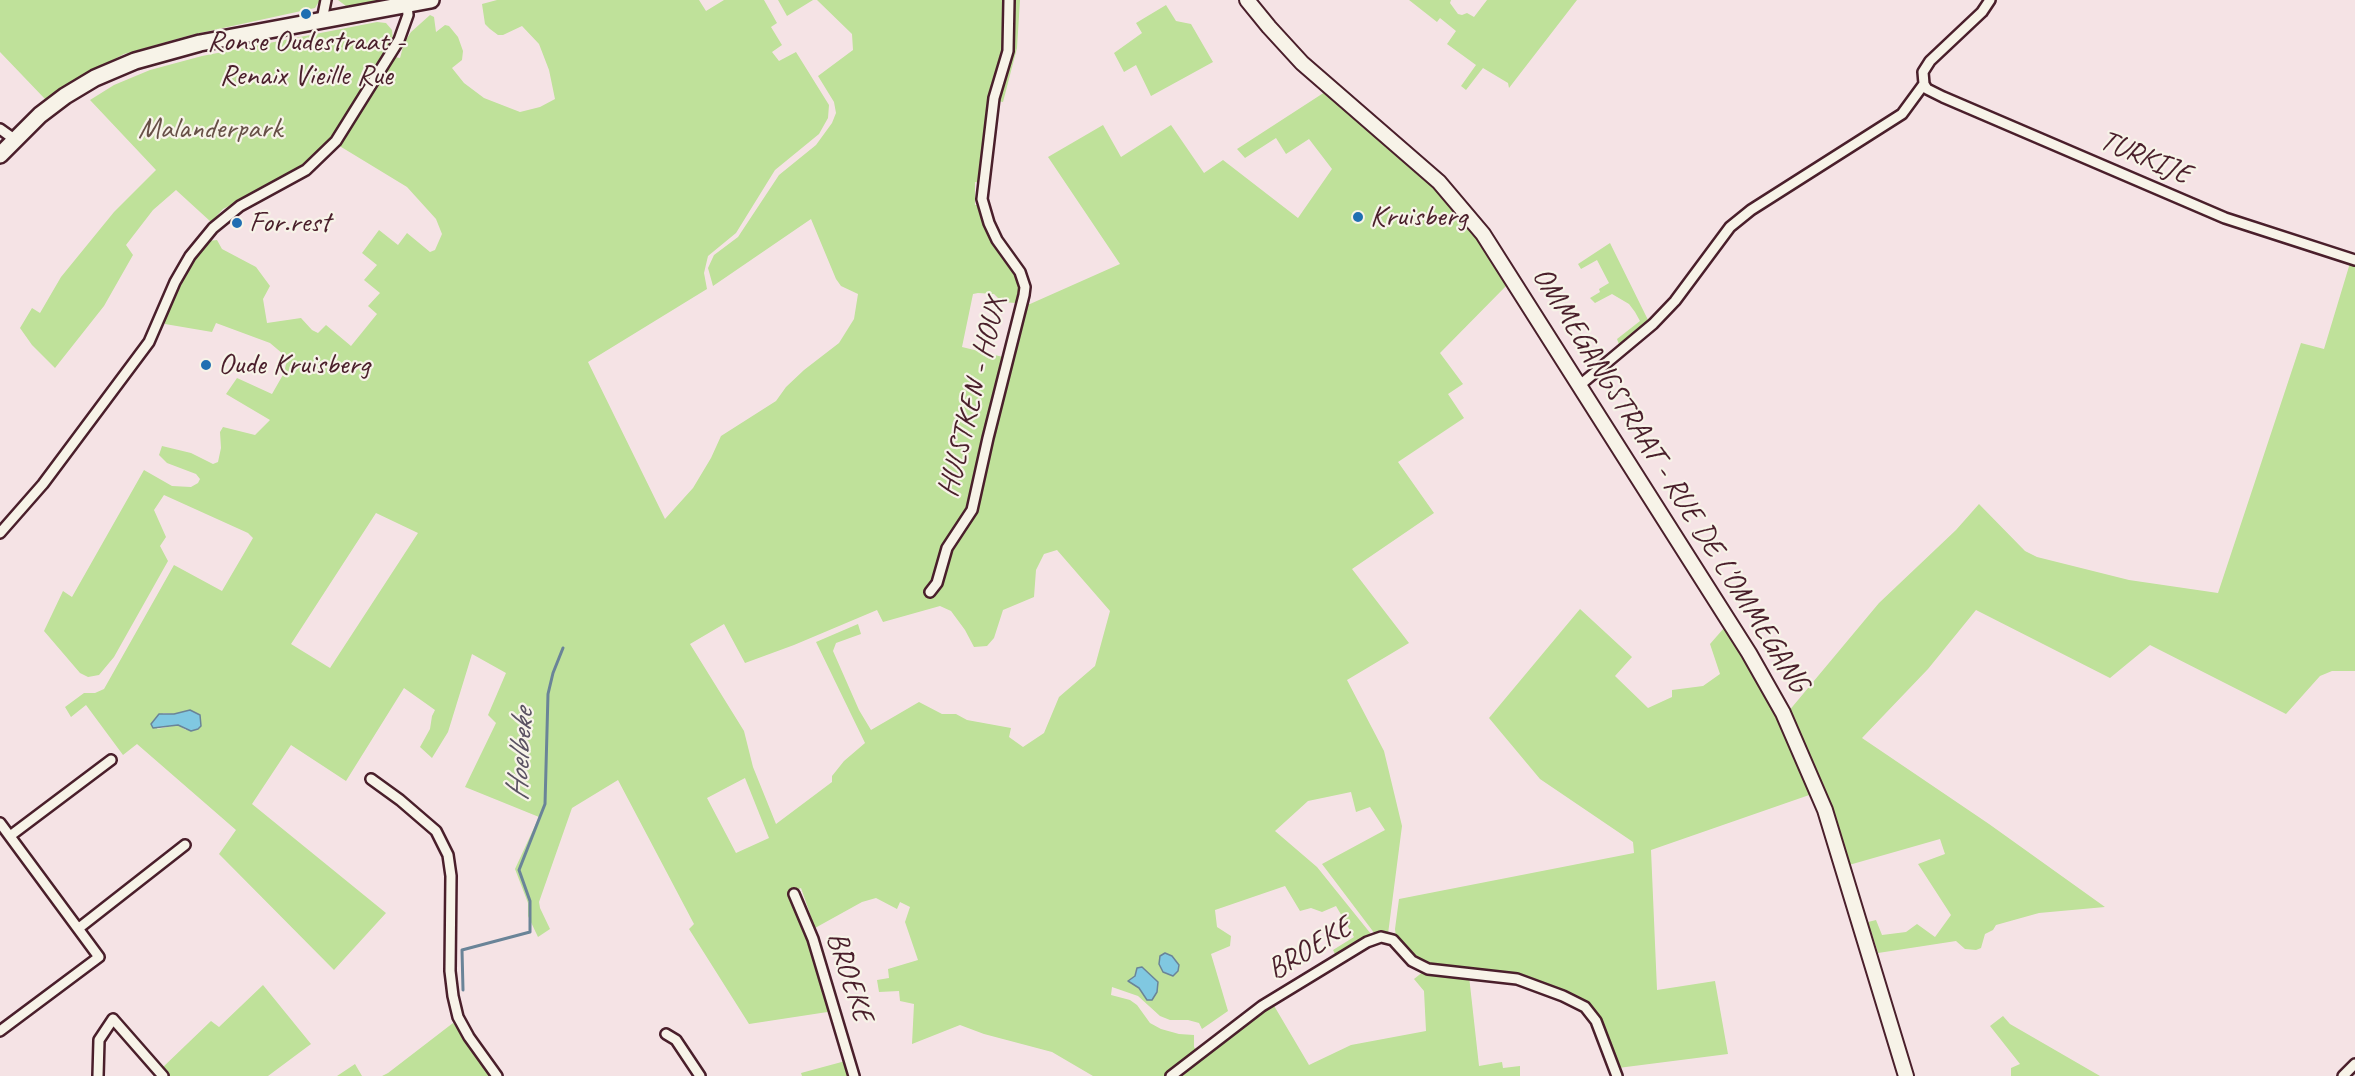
<!DOCTYPE html>
<html>
<head>
<meta charset="utf-8">
<style>
	body { margin:0 }
	canvas { display:block; background:#f5e3e5 }
</style>
</head>
<body>
<canvas width="2355" height="1076"></canvas>
<script>
const c = document.querySelector('canvas').getContext('2d');
c.lineJoin = 'round';
function fillPath(path, color) {
  c.fillStyle = color;
  c.fill(path, 'evenodd');
}
function poly(rows) {
  const path = new Path2D();
  for (const r of rows) {
    path.moveTo(r[0], r[1]);
    for (let i = 2; i < r.length; i += 2) path.lineTo(r[i], r[i + 1]);
  }
  return path;
}
function stroke(path, color, width, dash) {
  c.strokeStyle = color;
  c.lineWidth = width;
  c.lineCap = dash ? 'butt' : 'round';
  c.setLineDash(dash || []);
  c.stroke(path);
}
function write(font, color, halo, rows, align = 'center') {
  c.font = font + ' Caveat,sans-serif';
  c.lineWidth = 4.5;
  c.setLineDash([]);
  c.textBaseline = 'middle';
  c.strokeStyle = halo;
  c.fillStyle = color;
  for (const [text, x, y, turn = 0] of rows) {
    c.save();
    c.translate(x, y);
    c.rotate((+turn || 0) * Math.PI / 180);
    c.textAlign = isNaN(turn) ? turn : align;
    if (halo) c.strokeText(text, 0, 0);
    c.fillText(text, 0, 0);
    c.restore();
  }
}
fillPath(poly([
	[0,0,320,0,315,8,191,35,124,54,79,78,45,99,0,52],
	[338,0,386,0,346,6],
	[497,0,699,0,706,11,724,0,764,0,777,23,771,27,782,45,772,52,779,61,796,52,829,105,828,118,819,134,775,170,736,233,708,256,704,273,707,289,588,362,665,519,693,488,711,458,721,436,776,401,786,387,804,370,839,343,854,319,858,294,841,286,836,279,811,219,713,286,708,268,714,255,738,237,779,175,816,145,832,123,836,113,834,102,818,76,853,50,852,34,817,0,1006,0,1005,49,990,102,981,183,975,182,975,205,979,205,1016,270,1021,284,1022,303,1030,304,1120,264,1048,157,1103,125,1121,157,1171,125,1204,173,1223,160,1298,218,1332,169,1309,139,1286,154,1276,138,1245,158,1237,149,1325,92,1436,190,1471,226,1509,283,1440,353,1463,384,1448,394,1464,418,1398,462,1434,513,1352,569,1409,643,1347,680,1384,751,1402,826,1388,934,1375,934,1322,864,1385,830,1370,807,1356,812,1351,792,1308,801,1275,831,1317,867,1371,934,1336,956,1333,950,1354,937,1336,906,1322,912,1311,908,1300,911,1285,886,1215,910,1217,927,1231,936,1230,946,1211,954,1228,1011,1202,1029,1199,1023,1188,1020,1170,1020,1160,1016,1138,996,1112,987,1111,995,1130,1000,1137,1005,1150,1023,1161,1029,1179,1034,1194,1035,1194,1047,1196,1050,1166,1076,1093,1076,1052,1052,984,1034,960,1025,912,1044,914,1004,900,1001,899,991,879,992,877,980,889,978,888,969,918,960,905,922,910,907,900,902,897,909,876,898,862,902,815,928,801,888,792,892,834,1011,749,1024,689,929,694,924,618,780,572,808,539,902,540,908,550,929,538,937,528,916,528,903,515,869,539,817,465,787,496,723,488,715,506,673,472,654,448,732,432,758,420,747,430,729,432,716,435,710,404,688,346,781,291,745,252,804,386,913,334,970,219,854,236,830,137,744,123,755,86,705,71,717,65,707,84,693,95,693,104,689,174,565,222,591,253,538,248,533,164,495,154,510,166,537,160,546,168,561,114,657,99,675,88,677,80,673,44,631,63,591,72,597,144,470,172,486,191,487,198,483,200,479,196,474,167,463,159,455,162,446,191,453,213,464,218,462,221,448,220,432,223,427,255,435,270,420,226,394,237,378,272,394,284,373,286,364,283,354,270,343,216,323,212,332,165,324,164,316,178,283,194,258,208,241,217,240,222,249,256,267,270,286,263,299,267,323,301,318,312,330,318,333,326,325,351,346,377,314,368,306,380,293,364,280,377,265,362,253,379,230,398,245,407,233,430,252,435,250,442,234,436,219,407,187,333,142,305,164,261,190,223,209,211,222,176,190,153,210,126,245,133,255,104,306,55,368,32,345,20,328,32,308,40,313,61,277,114,212,156,170,90,100,114,85,150,70,202,56,377,22,386,23,392,30,393,41,389,56,400,58,404,43,411,32,430,15,434,17,436,32,445,25,449,26,458,37,463,51,462,60,452,68,464,83,484,98,520,112,540,107,555,99,549,70,539,44,522,26,503,35,498,35,490,29,485,24,482,4],
	[978,293,994,294,1002,302,1016,303,1003,357,962,347,973,294],
	[376,513,418,533,330,668,291,644],
	[1057,550,1110,611,1095,666,1059,697,1044,733,1023,747,1009,737,1011,728,967,720,956,714,942,714,919,702,871,730,859,710,833,651,836,643,861,634,858,624,816,642,865,743,844,761,832,776,832,782,776,824,753,767,744,731,690,644,724,624,745,663,794,645,877,610,883,622,940,606,951,611,965,630,974,647,987,646,994,638,1003,610,1034,597,1036,570,1044,554],
	[190,710,186,730,178,725,157,729,163,713,174,714],
	[745,778,769,838,736,853,707,798],
	[778,0,813,0,787,16],
	[1013,0,1020,0,1017,48,1003,102,998,101,1012,47],
	[1409,0,1451,0,1450,3,1458,14,1462,15,1467,13,1474,17,1487,0,1577,0,1509,88,1508,83,1483,68,1466,90,1461,86,1476,65,1447,44,1456,31,1440,18,1437,22],
	[1166,5,1176,21,1191,24,1213,62,1151,96,1136,65,1124,72,1114,53,1142,33,1136,23],
	[1610,243,1649,322,1620,347,1617,339,1640,321,1635,312,1629,304,1612,294,1595,303,1590,298,1600,292,1599,289,1609,283,1597,260,1581,269,1578,264],
	[2350,263,2355,265,2355,671,2332,671,2320,676,2286,714,2150,645,2110,678,1976,610,1928,669,1862,738,1989,824,2105,907,2039,913,1996,925,1993,930,1985,934,1981,948,1976,950,1965,949,1956,941,1878,953,1868,922,1876,920,1882,935,1906,932,1917,924,1935,937,1951,915,1918,864,1945,854,1940,839,1849,865,1816,771,1788,712,1879,603,1956,530,1979,504,2025,551,2037,557,2129,580,2218,593,2301,343,2324,349],
	[1580,609,1632,657,1615,676,1648,708,1672,697,1672,690,1703,686,1720,674,1710,644,1724,628,1769,691,1815,793,1651,850,1657,990,1715,981,1728,1054,1618,1068,1596,1014,1519,976,1431,965,1419,961,1404,948,1396,937,1395,929,1399,899,1634,853,1633,842,1540,779,1489,718],
	[1424,971,1469,976,1479,1066,1502,1062,1503,1068,1520,1066,1520,1076,1178,1076,1273,1004,1309,1065,1351,1045,1426,1031,1424,991,1414,979],
	[263,985,311,1044,268,1076,169,1076,162,1068,211,1021,219,1027],
	[2003,1016,2010,1024,2100,1076,2011,1076,2011,1068,2020,1064,1990,1026],
	[453,1023,492,1076,382,1076,388,1073],
	[849,1060,853,1076,802,1076,801,1073],
	[355,1064,362,1076,337,1076]
]), '#bfe19a');
const water = poly([
	[190,710,200,715,201,726,198,729,191,731,178,725,153,728,151,724,159,714,174,714,190,710],
	[1165,953,1172,956,1179,965,1178,971,1173,976,1163,972,1159,964,1160,956,1165,953],
	[1142,967,1158,982,1157,992,1152,1000,1147,1000,1139,988,1128,981,1135,976,1137,968,1142,967]
]);
fillPath(water, '#80c8e1');
stroke(water, '#6a8498', 1.5);
stroke(poly([
	[463,990,462,950,530,932,530,901,519,870,545,804,548,694,553,673,563,648]
]), '#6a8498', 3);
const street = poly([
	[322,20,326,0],
	[1924,84,1927,89,1943,97,2225,218,2355,260],
	[0,129,14,139],
	[1580,385,1653,324,1675,301,1730,227,1751,210,1902,114,1924,84,1923,72,1930,61,1982,12,1990,0],
	[0,533,43,484,149,342,175,282,190,256,213,228,240,206,306,170,336,141,399,40,408,15,407,5],
	[930,592,937,583,947,548,972,510,988,438,1024,295,1025,287,1020,272,997,240,989,223,982,199,994,98,1008,51,1009,0],
	[371,779,400,800,436,831,448,855,451,876,450,971,453,996,458,1017,469,1037,497,1076],
	[0,823,99,957,0,1031],
	[10,836,111,760],
	[794,894,813,939,854,1076],
	[79,928,185,845],
	[666,1034,676,1040,700,1076],
	[98,1076,99,1040,113,1019,163,1076],
	[1171,1076,1262,1006,1367,942,1381,937,1393,940,1412,961,1428,969,1517,979,1563,996,1585,1007,1596,1021,1617,1076],
	[2343,1076,2355,1064]
]);
const secondary = poly([
	[1247,0,1269,27,1302,63,1439,182,1483,234,1749,653,1783,713,1825,810,1906,1076]
]);
const primary = poly([
	[0,155,40,115,65,96,95,78,135,61,200,43,431,0]
]);
stroke(street, '#4a1f2b', 14);
stroke(secondary, '#4a1f2b', 18);
stroke(primary, '#4a1f2b', 20);
stroke(street, '#f7f3e8', 9);
stroke(secondary, '#f7f3e8', 14);
stroke(primary, '#f7f3e8', 15);
for (const [x, y, r, color] of [
	[306,14,6,"#1f6fb2"],
	[1358,217,6,"#1f6fb2"],
	[237,223,6,"#1f6fb2"],
	[206,365,6,"#1f6fb2"]
]) {
  const dot = new Path2D();
  dot.arc(x, y, r, 0, 2 * Math.PI);
  c.fillStyle = color;
  c.fill(dot);
  stroke(dot, '#f7f3e8', 2);
}
write('30px', '#4a1f2b', '#f7f3e8', [
	["Ronse Oudestraat -",306,42,"center"],
	["Renaix Vieille Rue",306,76,"center"],
	["Kruisberg",1370,217],
	["For.rest",249,223],
	["Oude Kruisberg",218,365]
], 'left');
write('30px', '#675047', '#f7f3e8', [
	["Malanderpark",210,129]
]);
write('30px', '#4a1f2b', '#f7f3e8', [
	["TURKIJE",2145,158,23],
	["HULSTKEN - HOUX",973,397,-76],
	["OMMEGANGSTRAAT - RUE DE L'OMMEGANG",1670,480,58],
	["BROEKE",1310,949,-31],
	["BROEKE",849,977,72]
]);
write('italic 32px', '#5a5262', '#f7f3e8', [
	["Hoelbeke",521,755,-86]
]);
</script>
</body>
</html>
